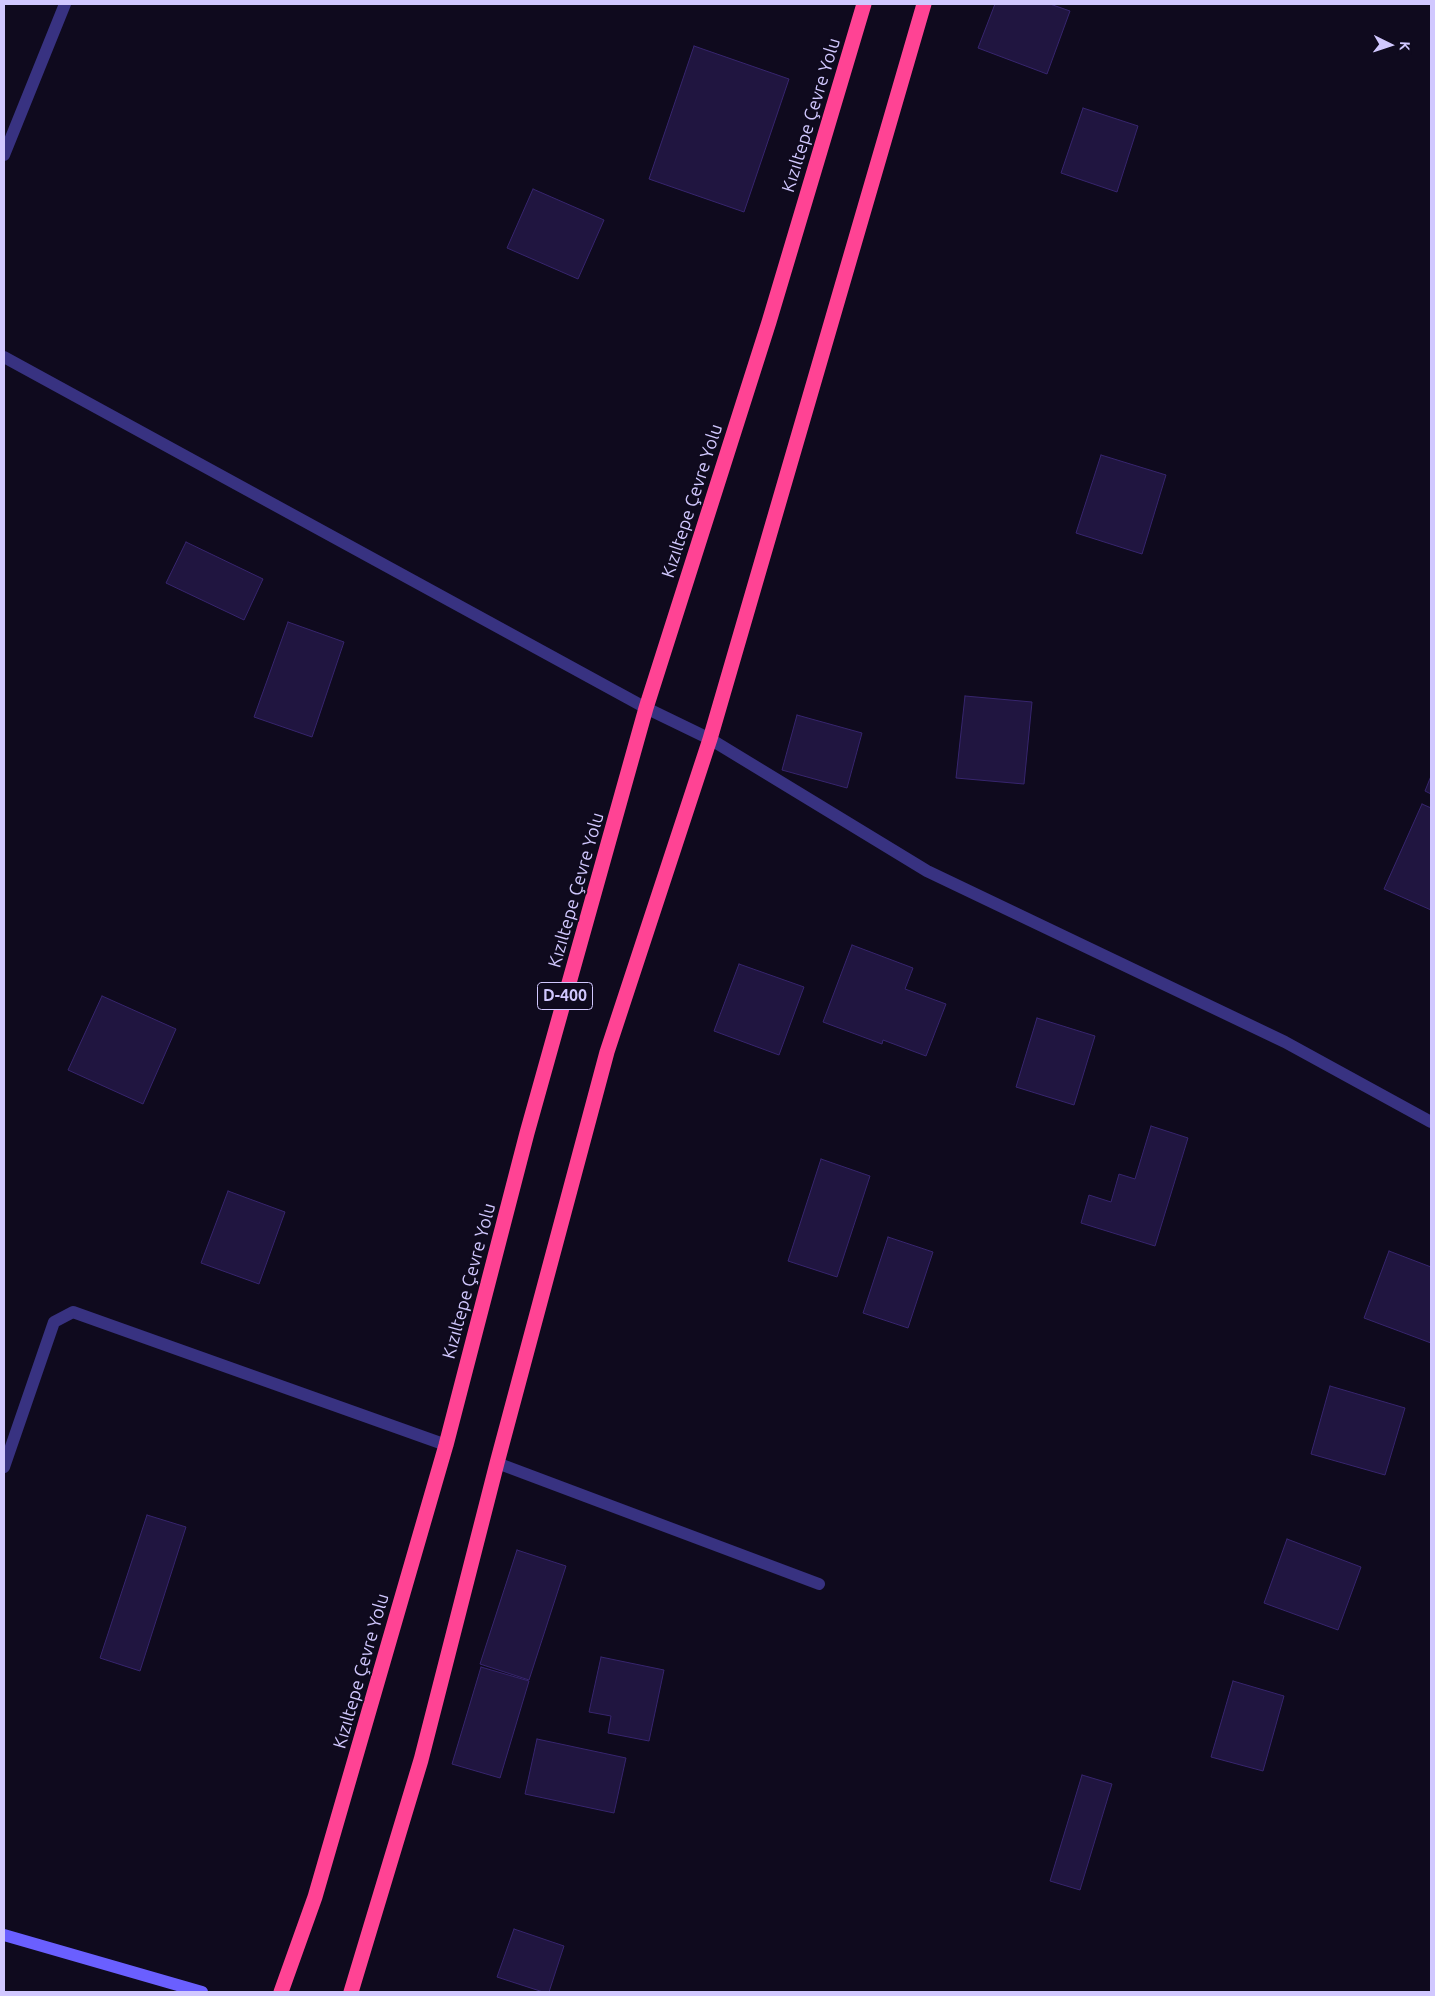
<!DOCTYPE html>
<html>
<head>
<meta charset="utf-8">
<style>
	body { margin:0 }
	#map { position:relative; width:1435px; height:1996px; overflow:hidden; background:#0f0a1e; font-family:Ubuntu,sans-serif }
	canvas { display:block }
	.frame { position:absolute; inset:0; border:5px solid #d1c8ff; pointer-events:none }
	.north { position:absolute; left:1365px; top:20px; width:50px; height:50px; -webkit-text-stroke:4px #0f0a1e; paint-order:stroke; rotate:94deg; font-size:14px; font-weight:700; line-height:20px; text-align:center; color:#d1c8ff }
	.north::after { content:''; display:block; margin:auto; width:18px; height:22px; background:#d1c8ff; clip-path:polygon(50% 0,100% 100%,50% 72%,0 100%) }
</style>
</head>
<body>
<div id="map">
<canvas width="1435" height="1996"></canvas>
<div class="frame"></div>
<div class="north">K</div>
</div>
<script>
const c = document.querySelector('canvas').getContext('2d');
c.lineJoin = 'round';
function fillPath(path, color) {
  c.fillStyle = color;
  c.fill(path, 'evenodd');
}
function poly(rows) {
  const path = new Path2D();
  for (const r of rows) {
    path.moveTo(r[0], r[1]);
    for (let i = 2; i < r.length; i += 2) path.lineTo(r[i], r[i + 1]);
  }
  return path;
}
function stroke(path, color, width, dash) {
  c.strokeStyle = color;
  c.lineWidth = width;
  c.lineCap = dash ? 'butt' : 'round';
  c.setLineDash(dash || []);
  c.stroke(path);
}
function write(font, color, halo, rows, align = 'center') {
  c.font = font + ' Ubuntu,sans-serif';
  c.lineWidth = 4;
  c.setLineDash([]);
  c.textBaseline = 'middle';
  c.strokeStyle = halo;
  c.fillStyle = color;
  for (const [text, x, y, turn = 0] of rows) {
    c.save();
    c.translate(x, y);
    c.rotate((+turn || 0) * Math.PI / 180);
    c.textAlign = isNaN(turn) ? turn : align;
    if (halo) c.strokeText(text, 0, 0);
    c.fillText(text, 0, 0);
    c.restore();
  }
}
const building = poly([
	[995,4,1050,4,1070,11,1047,74,978,48,995,4],
	[694,46,789,79,744,212,649,179,694,46],
	[1083,108,1138,126,1117,192,1061,173,1083,108],
	[533,189,604,220,578,279,507,248,533,189],
	[1101,455,1166,475,1142,554,1076,533,1101,455],
	[186,542,263,579,244,620,166,583,186,542],
	[288,622,344,642,312,737,254,717,288,622],
	[965,696,1032,702,1024,784,956,778,965,696],
	[797,715,862,733,847,788,782,770,797,715],
	[1431,776,1431,794,1425,791,1431,776],
	[1422,804,1431,808,1431,910,1384,889,1422,804],
	[852,945,913,968,905,989,946,1004,926,1056,883,1040,882,1044,823,1022,852,945],
	[739,964,804,987,779,1055,714,1031,739,964],
	[102,996,176,1029,143,1104,68,1070,102,996],
	[1037,1018,1095,1036,1074,1105,1016,1087,1037,1018],
	[1151,1126,1188,1138,1155,1246,1081,1223,1089,1195,1111,1202,1119,1174,1135,1179,1151,1126],
	[821,1159,870,1176,837,1277,788,1261,821,1159],
	[228,1191,285,1212,259,1284,201,1263,228,1191],
	[888,1237,933,1252,908,1328,863,1313,888,1237],
	[1389,1251,1431,1267,1431,1343,1364,1318,1389,1251],
	[1330,1386,1405,1408,1385,1475,1311,1454,1330,1386],
	[147,1515,186,1527,140,1671,100,1658,147,1515],
	[1287,1539,1361,1567,1338,1630,1264,1603,1287,1539],
	[517,1550,566,1566,529,1680,480,1664,517,1550],
	[601,1657,664,1670,649,1741,608,1733,611,1716,589,1712,601,1657],
	[481,1667,529,1681,500,1778,452,1764,481,1667],
	[1233,1681,1284,1696,1263,1771,1211,1757,1233,1681],
	[537,1739,626,1758,614,1813,525,1794,537,1739],
	[1082,1775,1112,1784,1080,1890,1050,1881,1082,1775],
	[514,1929,564,1946,549,1992,543,1992,497,1977,514,1929]
]);
fillPath(building, '#201540');
stroke(building, '#37256e', 1);
stroke(poly([
	[4,155,65,4],
	[4,357,646,708,710,739,927,871,1285,1042,1431,1122],
	[497,1463,819,1584],
	[4,1467,54,1322,73,1312,446,1445]
]), '#383281', 12);
stroke(poly([
	[4,1935,202,1992]
]), '#6a5fff', 12);
stroke(poly([
	[281,1992,315,1897,446,1445,527,1133,646,708,769,322,864,4],
	[351,1992,421,1760,497,1463,607,1052,710,739,924,4]
]), '#ff4394', 15);
for (const [x, y, w] of [
	[565,996,55]
]) {
  const box = new Path2D();
  box.roundRect(x - w / 2, y - 13.5, w, 27, 4);
  c.fillStyle = '#0f0a1e';
  c.fill(box);
  stroke(box, '#d1c8ff', 1);
}
write('bold 16px', '#d1c8ff', null, [
	["D-400",565,996]
]);
write('18px', '#d1c8ff', '#0f0a1e', [
	["Kızıltepe Çevre Yolu",811,115,-73],
	["Kızıltepe Çevre Yolu",692,501,-72],
	["Kızıltepe Çevre Yolu",576,890,-74],
	["Kızıltepe Çevre Yolu",469,1281,-75],
	["Kızıltepe Çevre Yolu",361,1671,-74]
]);
</script>
</body>
</html>
